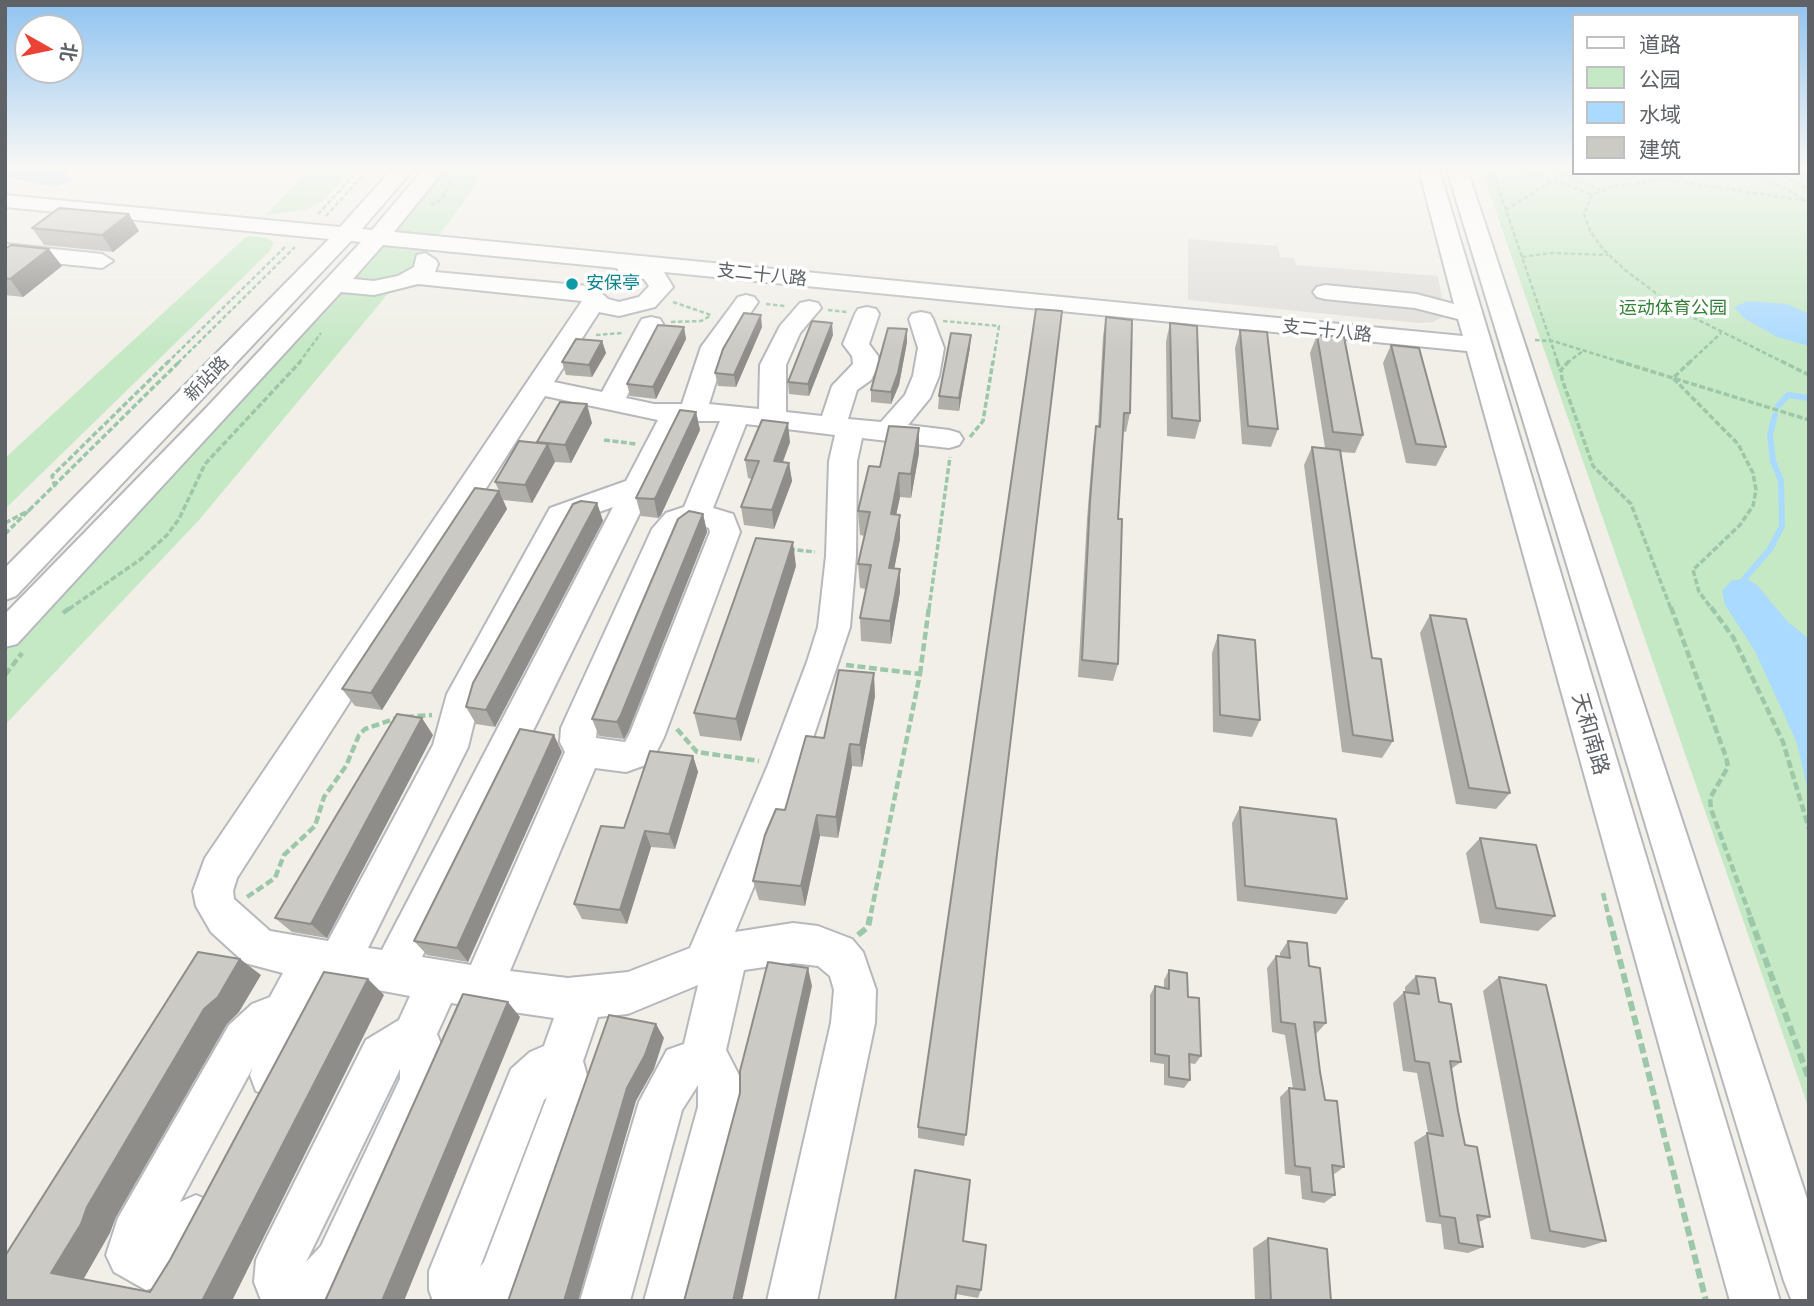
<!DOCTYPE html>
<html>
<head>
<meta charset="utf-8">
<style>
	body { margin:0 }
	#map { position:relative; width:1814px; height:1306px; overflow:hidden; background:#f1efe8; font-family:Inter,"Noto Sans SC",sans-serif }
	canvas { display:block }
	.frame { position:absolute; inset:0; border:7px solid #5f6368; pointer-events:none }
	.legend { position:absolute; left:1572px; top:14px; width:228px; height:161px; box-sizing:border-box; background:#fff; border:2px solid #bfc1c3; margin:0; padding:9px 12px; list-style:none; font-size:21px; color:#5f6368 }
	.legend li { display:flex; align-items:center; gap:14px; height:35px }
	.legend b { width:35px; border:2px solid #bfc1c3 }
	.north { position:absolute; left:14px; top:14px; width:70px; height:70px; box-sizing:border-box; background:#fff; border:2px solid #bfc1c3; border-radius:50%; rotate:99deg; font-size:19px; font-weight:700; line-height:28px; text-align:center; color:#5f6368 }
	.north::after { content:''; display:block; margin:auto; width:24px; height:32px; background:#ea4335; clip-path:polygon(50% 0,100% 100%,50% 72%,0 100%) }
</style>
</head>
<body>
<div id="map">
<canvas width="1814" height="1306"></canvas>
<div class="frame"></div>
<ul class="legend">
<li><b style="height:9px;background:#fff"></b>道路</li>
<li><b style="height:19px;background:#c5e8c5"></b>公园</li>
<li><b style="height:19px;background:#aadaff"></b>水域</li>
<li><b style="height:19px;background:#cccac5"></b>建筑</li>
</ul>
<div class="north">北</div>
</div>
<script>
const c = document.querySelector('canvas').getContext('2d');
c.lineJoin = 'round';
function fillPath(path, color) {
  c.fillStyle = color;
  c.fill(path, 'evenodd');
}
function poly(rows) {
  const path = new Path2D();
  for (const r of rows) {
    path.moveTo(r[0], r[1]);
    for (let i = 2; i < r.length; i += 2) path.lineTo(r[i], r[i + 1]);
  }
  return path;
}
function stroke(path, color, width, dash) {
  c.strokeStyle = color;
  c.lineWidth = width;
  c.lineCap = dash ? 'butt' : 'round';
  c.setLineDash(dash || []);
  c.stroke(path);
}
function write(font, color, halo, rows, align = 'center') {
  c.font = font + ' Inter,"Noto Sans SC",sans-serif';
  c.lineWidth = 7;
  c.setLineDash([]);
  c.textBaseline = 'middle';
  c.strokeStyle = halo;
  c.fillStyle = color;
  for (const [text, x, y, turn = 0] of rows) {
    c.save();
    c.translate(x, y);
    c.rotate((+turn || 0) * Math.PI / 180);
    c.textAlign = isNaN(turn) ? turn : align;
    if (halo) c.strokeText(text, 0, 0);
    c.fillText(text, 0, 0);
    c.restore();
  }
}
fillPath(poly([
	[1188,239,1278,246,1280,257,1294,258,1296,265,1438,276,1445,316,1433,322,1418,323,1188,300]
]), '#e0deda');
fillPath(poly([
	[311,166,356,166,324,200,309,209,266,215],
	[443,166,490,166,424,256,387,295,199,520,5,725,5,646,410,209],
	[1480,166,1574,166,1574,173,1798,173,1798,166,1809,166,1809,1109],
	[247,236,268,238,274,243,269,252,5,509,5,458]
]), '#c5e8c5');
fillPath(poly([
	[5,166,61,170,74,180,54,187,5,177],
	[1748,301,1787,304,1809,314,1809,346,1777,337,1744,318,1734,307],
	[1745,578,1757,585,1787,621,1809,639,1809,796,1797,743,1755,651,1725,605,1722,591,1731,581]
]), '#aadaff');
stroke(poly([
	[1798,173,1809,180]
]), '#aadaff', 4.5);
stroke(poly([
	[1778,406,1788,395,1809,398],
	[1745,578,1770,549,1782,526,1781,481,1773,461,1770,435,1775,415]
]), '#aadaff', 6);
const minor = poly([
	[395,166,416,166,362,229,372,230,426,166,447,166,394,232,1463,336,1458,319,1415,308,1325,299,1317,297,1313,292,1317,287,1325,285,1416,294,1454,304,1418,166,1438,166,1780,1301,1730,1301,1467,351,664,272,673,287,655,307,619,316,599,312,554,382,602,392,639,324,642,319,651,317,660,319,663,324,626,398,654,404,682,404,701,347,738,297,746,295,754,297,758,302,727,347,709,404,759,409,760,365,780,326,800,303,809,301,818,303,821,308,800,333,786,365,786,412,822,416,832,386,853,364,852,356,843,344,855,314,858,309,867,307,876,309,879,314,869,344,878,356,879,364,871,380,857,390,848,419,881,422,905,395,913,376,918,348,909,319,912,314,921,312,930,314,933,319,944,348,939,376,930,398,908,425,949,430,959,433,963,439,959,445,949,448,862,438,857,461,856,556,850,627,804,765,735,932,793,923,818,926,852,939,863,952,876,990,875,1023,817,1301,767,1301,831,1023,834,990,830,976,818,966,793,963,744,970,726,1050,744,1085,744,1107,694,1301,644,1301,698,1107,698,1085,682,1110,630,1301,580,1301,639,1102,667,1050,684,1044,698,985,628,1014,598,1017,583,1061,593,1097,528,1279,517,1301,433,1301,429,1290,429,1271,511,1069,530,1052,544,1046,554,1018,451,1003,437,1034,445,1054,444,1081,355,1280,338,1301,261,1300,254,1282,256,1260,264,1243,366,1040,399,1020,410,996,324,980,308,1013,313,1033,288,1091,272,1097,256,1091,250,1075,253,1067,180,1202,196,1195,213,1202,220,1219,187,1277,146,1290,114,1272,106,1255,118,1218,229,1025,252,1004,270,997,283,973,245,963,211,932,196,906,193,891,205,858,582,301,418,284,374,295,341,292,17,644,5,647,5,614,207,407,361,242,351,241,16,596,5,600,5,568,329,239,5,207,5,195,340,227,395,166],
	[383,245,617,268,620,274,644,279,649,286,639,297,619,302,608,299,596,288,588,286,435,272,438,264,436,260,425,253,417,255,414,267,398,276,374,281,353,279,383,245],
	[545,396,658,420,626,481,550,508,447,694,433,745,328,941,270,931,234,899,233,891,237,878,545,396],
	[685,421,720,421,684,507,666,513,652,529,561,728,560,742,565,752,471,965,422,957,685,421],
	[746,424,835,435,829,461,826,556,818,627,807,662,768,765,690,948,628,972,568,978,510,971,595,768,626,772,651,763,664,737,740,532,733,514,713,508,746,424],
	[613,507,382,950,368,948,468,747,481,694,571,522,613,507],
	[697,524,709,528,710,532,630,733,625,742,596,738,597,728,680,535,697,524],
	[400,1069,400,1079,321,1246,306,1262,400,1069],
	[547,1097,484,1262,480,1267,544,1100,547,1097],
	[1446,166,1466,166,1809,1205,1809,1301,1791,1299,1784,1281,1446,166],
	[5,244,102,254,113,261,102,268,5,258,5,244]
]);
stroke(minor, '#b5b8bc', 4);
stroke(poly([
	[1491,166,1558,363],
	[1514,166,1592,195],
	[1547,166,1600,190],
	[1757,173,1805,200],
	[1777,173,1809,189],
	[431,205,442,199,451,180],
	[1506,210,1574,167],
	[318,214,362,166],
	[326,216,371,166],
	[1522,257,1551,253,1608,255],
	[673,302,711,315],
	[766,304,785,306],
	[828,310,847,312],
	[943,321,999,326,993,363],
	[671,322,701,321,710,316],
	[596,335,622,333],
	[1535,340,1553,341,1624,363],
	[167,363,287,245],
	[178,363,295,247],
	[299,363,321,333],
	[1567,363,1583,351],
	[1689,363,1721,333],
	[1785,363,1680,311,1625,270,1603,249,1590,231,1584,214,1592,195,1611,187,1662,179,1807,201]
]), '#9cc7a9', 2.5, [4.5, 2.5]);
stroke(poly([
	[1557,361,1560,370],
	[1569,361,1561,370,1562,379,1593,466,1631,504,1671,609],
	[1618,361,1809,420],
	[1691,361,1673,378,1738,444,1753,473,1756,490,1753,506,1740,525,1693,570,1699,592,1712,609],
	[1781,361,1809,375],
	[970,437,983,421,993,361],
	[604,440,636,444],
	[55,487,52,476,169,361],
	[5,523,30,510],
	[5,534,180,361],
	[789,549,815,552],
	[69,609,141,559,167,535,179,519,205,464,301,361],
	[929,609,950,457]
]), '#9cc7a9', 3.5, [6, 2.5]);
stroke(poly([
	[1671,607,1726,757,1728,767,1710,798,1711,809,1751,918],
	[1711,607,1733,637,1783,742,1809,829],
	[63,613,71,607],
	[846,665,920,674,870,918],
	[920,674,929,607],
	[5,675,22,653],
	[406,717,432,715],
	[677,729,697,752,759,761],
	[1603,893,1609,918],
	[247,897,275,878,284,855,315,826,324,797,346,766,359,735,365,729,397,718]
]), '#9cc7a9', 4.5, [8, 3.5]);
stroke(poly([
	[1609,917,1706,1301],
	[1750,917,1809,1079],
	[858,935,868,927,870,917]
]), '#9cc7a9', 6, [10, 4.5]);
fillPath(minor, '#fff');
fillPath(poly([
	[32,228,139,231,113,252,44,245],
	[5,249,62,266,23,297,5,295],
	[1106,317,1130,413,1126,432,1123,431,1118,519,1118,664,1113,681,1078,677,1087,519,1093,445,1096,426,1098,427,1103,336],
	[1170,323,1200,421,1195,439,1167,436,1166,341],
	[684,327,686,339,656,399,630,396,627,384],
	[762,327,736,387,718,386,715,373],
	[1240,330,1278,429,1271,447,1242,444,1235,348],
	[833,335,809,396,789,394,788,382],
	[1317,335,1363,435,1355,453,1340,452,1372,658,1393,741,1382,758,1342,752,1304,465,1312,447,1325,448,1310,353],
	[602,341,606,353,592,377,566,375,562,362],
	[907,342,899,385,891,404,871,402,871,390],
	[1391,345,1446,447,1436,466,1406,463,1383,363],
	[970,347,959,411,938,409,939,396],
	[696,412,700,430,661,515,658,518,641,516,636,498],
	[592,423,571,463,554,462,532,503,503,500,507,509,382,710,355,706,342,689,499,491,495,482,537,442],
	[919,428,919,453,911,498,900,497,896,515,900,539,894,568,900,592,891,644,861,641,860,618,866,589,860,588,858,564,865,536,860,535,858,511,880,467],
	[790,442,783,462,789,463,792,481,774,529,744,525,741,507,752,479,748,478,745,460],
	[597,503,603,521,495,727,476,724,466,707],
	[703,514,707,532,628,732,624,739,599,736,592,719],
	[796,566,741,741,700,736,694,713],
	[1430,615,1510,793,1496,809,1456,804,1420,633],
	[1218,635,1260,720,1252,737,1213,732,1212,653],
	[875,696,862,767,852,766,838,838,820,836,805,906,759,900,753,881,824,738],
	[433,735,327,938,292,932,275,918],
	[562,752,468,962,427,955,414,941],
	[693,756,698,772,675,849,651,847,627,924,582,919,574,904,624,828],
	[1240,807,1347,899,1336,914,1237,901,1232,823],
	[1480,838,1555,916,1538,931,1480,923,1466,853],
	[997,854,964,1146,918,1138,918,1127],
	[1288,941,1309,966,1326,1023,1316,1034,1320,1072,1325,1100,1344,1167,1333,1175,1335,1195,1324,1203,1302,1199,1300,1176,1285,1174,1280,1097,1289,1088,1293,1089,1285,1035,1272,1032,1267,968,1276,956,1280,957,1280,953],
	[1169,970,1188,997,1201,1056,1195,1064,1189,1063,1190,1080,1184,1088,1164,1085,1164,1064,1150,1062,1150,995,1155,986,1164,988,1164,980],
	[1416,976,1439,1002,1461,1062,1451,1069,1465,1145,1490,1217,1479,1222,1483,1247,1468,1253,1444,1249,1441,1224,1426,1222,1414,1142,1428,1133,1417,1073,1403,1071,1393,1003,1404,992,1405,992,1405,987],
	[1499,977,1606,1241,1584,1248,1531,1239,1483,991],
	[1268,1238,1331,1301,1255,1301,1253,1248],
	[963,1241,981,1290,978,1298,956,1294]
]), '#afaea9');
fillPath(poly([
	[129,214,139,231,113,252,102,235],
	[49,249,62,266,23,297,10,279],
	[761,315,762,327,736,387,734,375],
	[832,323,833,335,809,396,808,384],
	[684,327,686,339,656,399,653,387],
	[907,329,907,342,899,385,891,404,891,392],
	[971,335,970,347,959,411,959,398],
	[602,341,606,353,592,377,589,365],
	[587,404,592,423,571,463,565,445],
	[696,412,700,430,661,515,658,518,654,499],
	[788,423,790,442,776,480,774,461],
	[919,428,919,453,911,498,911,474],
	[548,444,555,462,532,503,525,485],
	[789,463,792,481,774,529,772,510],
	[899,473,900,497,891,538,891,514],
	[499,491,507,509,382,710,371,693],
	[597,503,603,521,495,727,486,710],
	[703,514,707,532,628,732,624,739,617,722],
	[900,515,900,539,890,591,889,568],
	[793,542,796,566,741,741,736,719],
	[900,569,900,592,891,644,890,621],
	[874,673,875,696,862,767,860,745],
	[422,718,433,735,327,938,311,924],
	[554,735,562,752,468,962,457,948],
	[850,744,852,766,838,838,836,817],
	[693,756,698,772,675,849,669,834],
	[817,815,820,836,805,906,801,886],
	[645,831,651,847,627,924,620,910],
	[240,959,261,975,239,1012,227,1024,116,1217,110,1233,83,1280,51,1273,87,1207,204,1009],
	[808,968,812,986,742,1301,733,1301],
	[368,979,384,995,232,1301,202,1301],
	[508,1002,520,1017,404,1301,382,1301],
	[656,1024,664,1038,654,1069,636,1101,578,1301,564,1301,627,1088]
]), '#8f8d8a');
const building = poly([
	[59,208,129,214,102,235,32,228,59,208],
	[11,245,49,249,10,279,5,278,5,249,11,245],
	[1036,309,1062,311,997,854,966,1135,918,1127,1036,309],
	[744,313,761,315,734,375,715,373,723,349,744,313],
	[1106,317,1132,320,1130,413,1124,413,1118,519,1122,519,1118,664,1082,660,1090,501,1096,426,1100,427,1106,317],
	[812,321,832,323,808,384,788,382,812,321],
	[1170,323,1197,326,1200,421,1172,418,1170,323],
	[658,325,684,327,653,387,627,384,658,325],
	[888,328,907,329,898,373,891,392,871,390,888,328],
	[1240,330,1267,332,1278,429,1248,426,1240,330],
	[951,333,971,335,959,398,939,396,951,333],
	[1317,335,1344,337,1363,435,1333,432,1317,335],
	[576,339,602,341,589,365,562,362,576,339],
	[1391,345,1419,348,1446,447,1416,444,1391,345],
	[560,402,587,404,565,445,537,442,560,402],
	[680,410,696,412,656,497,654,499,636,498,680,410],
	[762,420,788,423,774,461,789,463,772,510,741,507,759,461,745,460,762,420],
	[889,426,919,428,911,474,899,473,891,514,900,515,889,568,900,569,890,621,860,618,871,565,858,564,870,512,858,511,869,466,880,467,889,426],
	[519,441,548,444,525,485,495,482,519,441],
	[1312,447,1340,450,1372,658,1381,659,1393,741,1353,735,1312,447],
	[475,488,499,491,371,693,342,689,475,488],
	[581,501,597,503,486,710,466,707,473,683,573,504,581,501],
	[689,511,703,514,621,715,617,722,592,719,678,519,689,511],
	[756,538,793,542,736,719,694,713,756,538],
	[1430,615,1466,619,1510,793,1469,788,1430,615],
	[1218,635,1255,640,1260,720,1220,715,1218,635],
	[839,670,874,673,860,745,850,744,836,817,817,815,801,886,753,881,765,835,776,809,785,810,806,736,824,738,839,670],
	[397,714,422,718,311,924,275,918,397,714],
	[520,729,554,735,457,948,414,941,520,729],
	[650,751,693,756,669,834,645,831,620,910,574,904,601,826,624,828,650,751],
	[1240,807,1336,819,1347,899,1245,886,1240,807],
	[1480,838,1536,845,1555,916,1496,908,1480,838],
	[1288,941,1307,943,1309,966,1320,968,1326,1023,1314,1022,1320,1072,1325,1100,1337,1101,1344,1167,1332,1165,1335,1195,1312,1192,1310,1168,1295,1166,1289,1088,1305,1090,1295,1024,1281,1022,1276,956,1290,958,1288,941],
	[198,952,240,959,218,997,204,1009,87,1207,81,1224,51,1273,150,1292,170,1260,324,972,368,979,202,1301,5,1301,5,1256,198,952],
	[768,962,808,968,733,1301,684,1301,740,1093,740,1071,768,962],
	[1169,970,1187,973,1188,997,1199,998,1201,1056,1189,1054,1190,1080,1169,1077,1169,1056,1155,1054,1155,986,1169,989,1169,970],
	[1416,976,1435,978,1439,1002,1451,1004,1461,1062,1450,1061,1458,1111,1465,1145,1477,1147,1490,1217,1477,1215,1483,1247,1459,1243,1455,1218,1440,1216,1427,1133,1443,1136,1429,1063,1415,1061,1404,992,1419,994,1416,976],
	[1499,977,1546,985,1606,1241,1550,1231,1499,977],
	[463,994,508,1002,382,1301,325,1301,463,994],
	[609,1015,656,1024,645,1055,627,1088,564,1301,508,1301,609,1015],
	[915,1170,970,1180,963,1241,986,1245,981,1290,957,1286,955,1301,895,1301,915,1170],
	[1268,1238,1327,1249,1331,1301,1271,1301,1268,1238]
]);
fillPath(building, '#cccac5');
stroke(building, '#8f8d8a', 2);
const sky = c.createLinearGradient(0, 0, 0, 349);
sky.addColorStop(0, '#8fc3f1');
sky.addColorStop(0.48, '#f9f8f5');
sky.addColorStop(1, '#f9f8f500');
c.fillStyle = sky;
c.fillRect(0, 0, 1814, 349);
for (const [x, y, r, color] of [
	[572,284,7,"#0f9aa8"]
]) {
  const dot = new Path2D();
  dot.arc(x, y, r, 0, 2 * Math.PI);
  c.fillStyle = color;
  c.fill(dot);
  stroke(dot, '#fff', 2.5);
}
write('18px', '#5f6368', '#fff', [
	["支二十八路",762,275,6],
	["支二十八路",1327,331,6],
	["新站路",207,379,-46]
]);
write('18px', '#0d838f', '#fff', [
	["安保亭",586,284]
], 'left');
write('18px', '#348238', '#fff', [
	["运动体育公园",1673,309]
]);
write('21px', '#5f6368', '#fff', [
	["天和南路",1590,734,74]
]);
</script>
</body>
</html>
